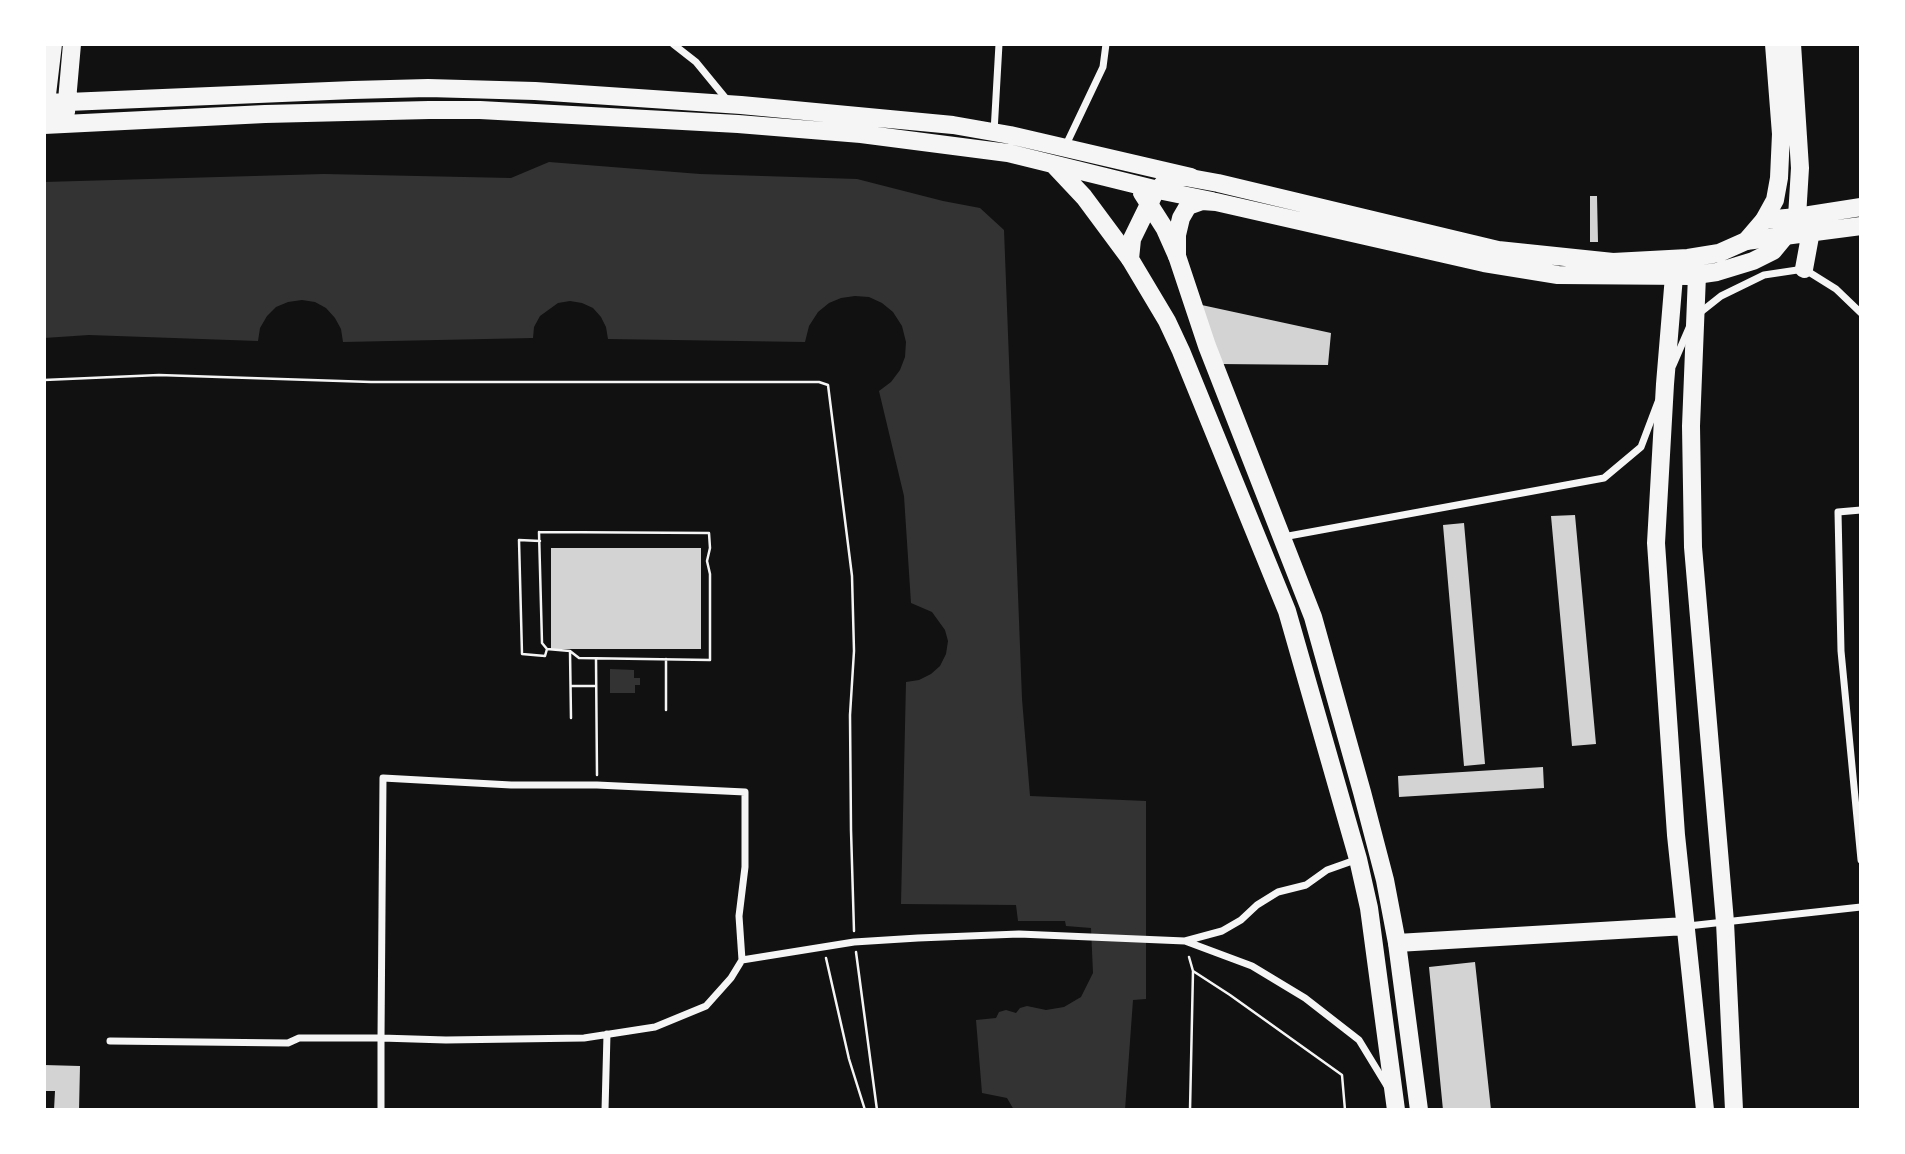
<!DOCTYPE html>
<html>
<head>
<meta charset="utf-8">
<style>
	body { margin:0 }
	#map { position:relative; width:1905px; height:1154px; overflow:hidden; background:#111; font-family:Manrope,sans-serif }
	canvas { display:block }
	.frame { position:absolute; inset:0; border:46px solid #fff; pointer-events:none }
</style>
</head>
<body>
<div id="map">
<canvas width="1905" height="1154"></canvas>
<div class="frame"></div>
</div>
<script>
const c = document.querySelector('canvas').getContext('2d');
c.lineJoin = 'round';
function fillPath(path, color) {
  c.fillStyle = color;
  c.fill(path, 'evenodd');
}
function poly(rows) {
  const path = new Path2D();
  for (const r of rows) {
    path.moveTo(r[0], r[1]);
    for (let i = 2; i < r.length; i += 2) path.lineTo(r[i], r[i + 1]);
  }
  return path;
}
function stroke(path, color, width, dash) {
  c.strokeStyle = color;
  c.lineWidth = width;
  c.lineCap = dash ? 'butt' : 'round';
  c.setLineDash(dash || []);
  c.stroke(path);
}
fillPath(poly([
	[549,162,700,174,857,179,943,201,980,208,1004,230,1022,699,1030,796,1146,801,1146,999,1133,1000,1125,1110,1014,1110,1007,1098,982,1093,976,1020,996,1018,999,1012,1006,1010,1016,1013,1020,1008,1027,1006,1046,1010,1064,1007,1081,997,1093,973,1091,928,1066,926,1065,921,1018,921,1016,905,901,904,906,682,919,680,931,674,940,666,946,654,948,641,945,630,932,612,911,603,904,496,879,391,891,382,900,370,905,357,906,342,902,326,893,312,882,303,869,297,855,296,841,298,829,303,818,312,809,326,805,342,608,339,606,327,601,317,593,308,582,303,570,301,558,303,540,316,534,327,533,338,343,342,341,329,335,318,326,308,315,302,302,300,288,302,276,307,267,316,260,328,258,341,89,335,44,338,44,182,324,174,511,178],
	[610,669,634,670,634,678,640,678,640,685,635,685,635,693,610,693]
]), '#333');
fillPath(poly([
	[1590,196,1597,196,1598,242,1590,242],
	[1197,304,1331,333,1328,365,1218,364],
	[1575,515,1596,744,1572,746,1551,516],
	[1464,523,1485,764,1464,766,1443,525],
	[551,548,701,548,701,649,551,649],
	[1543,767,1544,788,1399,797,1398,776],
	[1475,962,1491,1110,1443,1110,1429,967],
	[44,1065,80,1066,79,1110,54,1110,55,1091,44,1091]
]), '#d3d3d3');
stroke(poly([
	[44,380,159,375,371,382,819,382,828,385,852,576,854,651,850,715,851,830,854,931],
	[539,532,709,533,710,548,707,561,710,574,710,660,579,658,570,651,547,649,542,643,539,532],
	[540,541,519,540,522,654,545,656,547,649],
	[570,651,571,718],
	[596,659,597,775],
	[571,686,596,686],
	[666,710,666,659],
	[856,952,877,1110],
	[1189,957,1193,971,1190,1110],
	[826,958,849,1059,865,1110],
	[1193,971,1230,995,1342,1075,1345,1110]
]), '#f5f5f5', 2.5);
stroke(poly([
	[673,44,696,62,728,101],
	[994,132,999,44],
	[1065,147,1103,67,1106,44],
	[1697,315,1721,296,1764,275,1804,269,1836,289,1861,313],
	[1673,365,1689,328],
	[1861,510,1838,512,1841,651,1861,860],
	[1283,537,1604,478,1641,447,1658,402],
	[1688,926,1861,907],
	[1185,941,1222,931,1241,920,1257,905,1278,892,1306,885,1327,870,1358,859],
	[742,960,731,978,706,1006,655,1027,584,1038,446,1040,381,1038,383,778,511,785,597,785,745,792,745,867,739,916,742,960,854,942,918,938,1019,934,1185,941,1252,966,1305,998,1359,1040,1387,1086],
	[110,1041,288,1043,299,1038,381,1038,381,1110],
	[605,1110,607,1034]
]), '#f5f5f5', 7);
stroke(poly([
	[44,103,353,90,428,88,535,91,741,105,953,125,1010,135,1191,177],
	[66,112,72,44],
	[50,113,46,103,53,44],
	[44,125,265,114,429,110,480,110,738,124,861,134,1008,153,1158,190,1212,201],
	[1053,164,1084,197,1130,259],
	[1142,193,1165,229,1177,256],
	[1764,220,1797,217,1861,207],
	[1746,241,1861,226],
	[1804,269,1811,231,1816,221],
	[1697,275,1691,426,1693,547,1725,922,1734,1110],
	[1674,276,1665,384,1656,543,1676,835,1705,1110],
	[1397,943,1686,926]
]), '#f5f5f5', 18);
stroke(poly([
	[1396,1110,1369,908,1358,859,1287,611,1181,351,1167,321,1130,259,1132,239,1154,194,1163,184,1174,178,1185,177,1218,183,1498,250,1613,262,1688,258,1719,253,1746,241,1764,220,1775,200,1779,178,1781,134,1774,44],
	[1419,1110,1397,943,1385,880,1362,792,1313,617,1207,346,1177,256,1177,235,1181,218,1188,206,1202,201,1216,202,1484,263,1558,275,1689,276,1717,272,1753,261,1773,251,1787,234,1797,217,1800,168,1792,44]
]), '#f5f5f5', 18);
</script>
</body>
</html>
